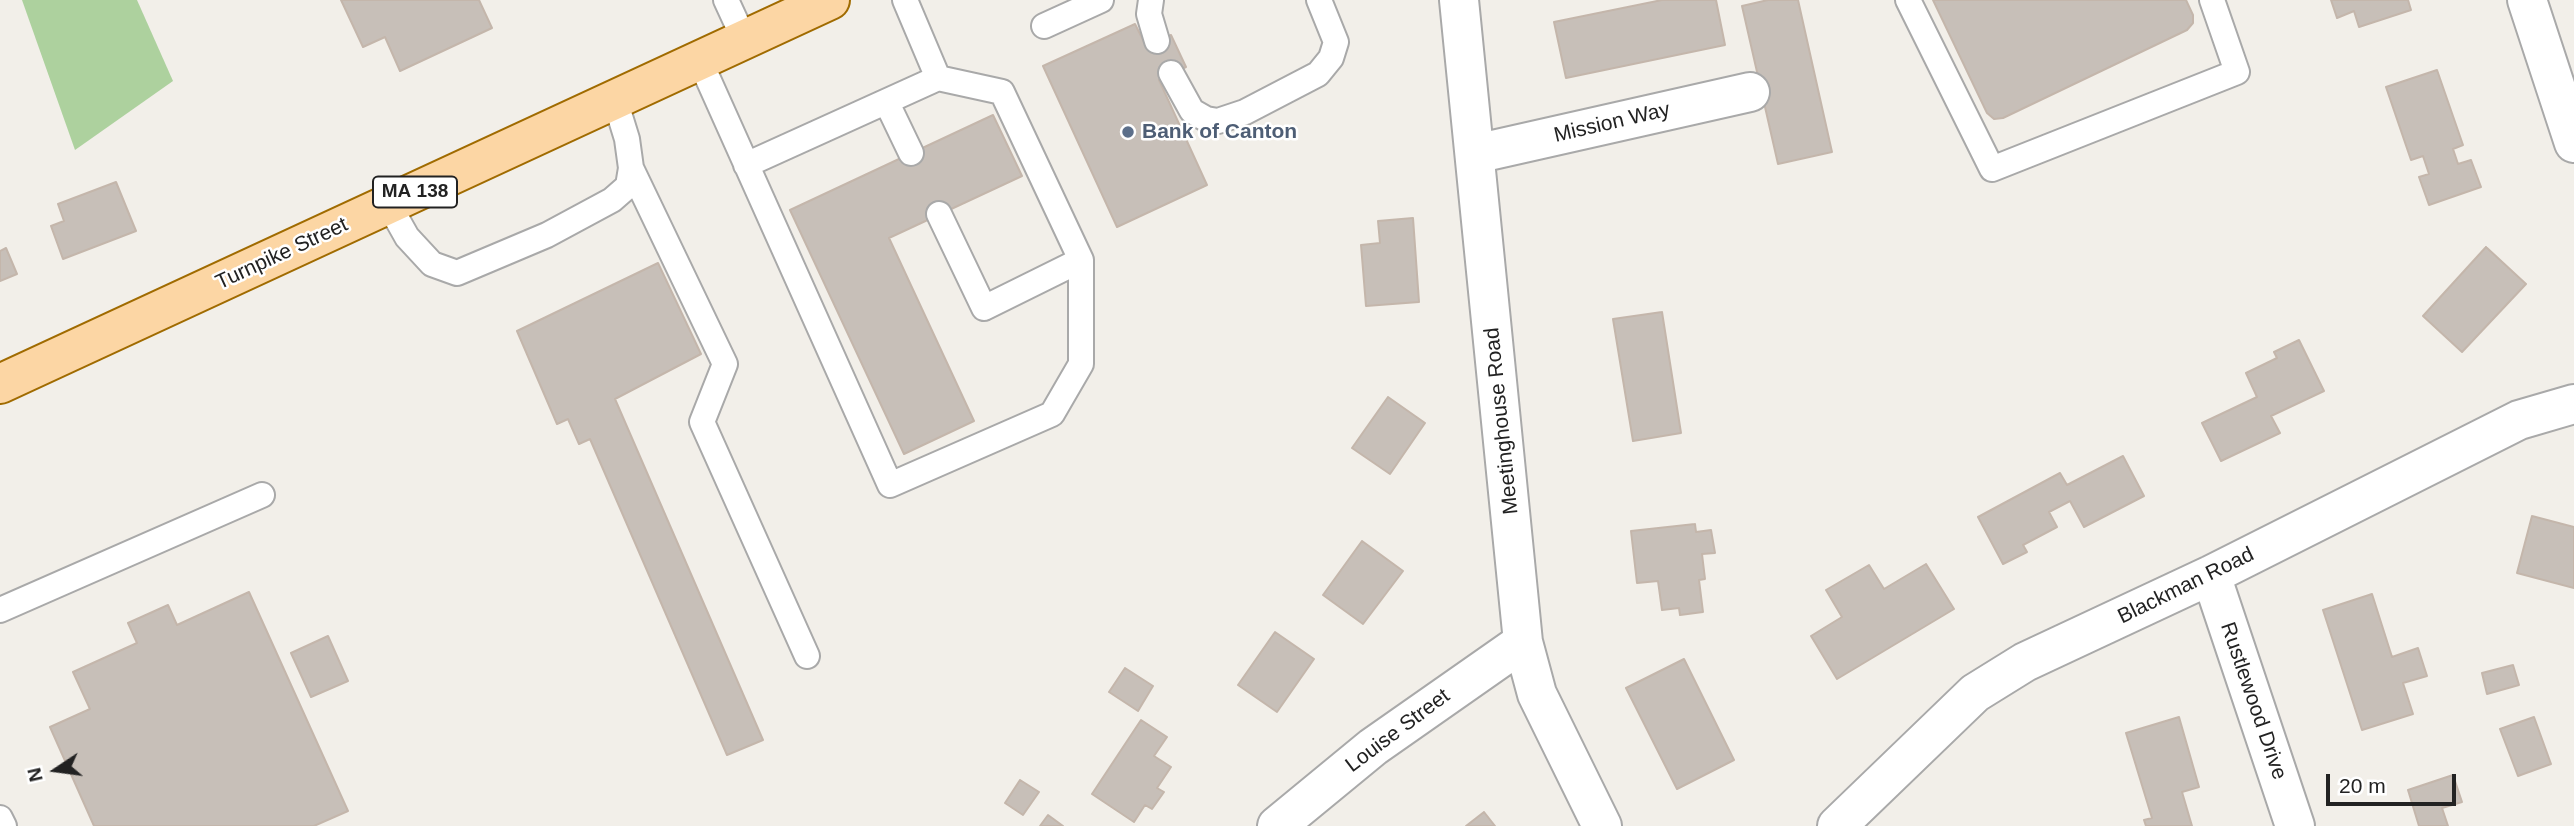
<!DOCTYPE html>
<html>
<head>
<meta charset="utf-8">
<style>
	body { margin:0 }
	#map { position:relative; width:2574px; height:826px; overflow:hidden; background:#f2efe9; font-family:Arial,sans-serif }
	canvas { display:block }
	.north { position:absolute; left:21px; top:735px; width:70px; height:70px; -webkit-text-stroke:5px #fff; paint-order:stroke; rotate:257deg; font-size:19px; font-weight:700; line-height:28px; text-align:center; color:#222 }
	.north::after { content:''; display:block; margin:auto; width:24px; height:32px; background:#222; clip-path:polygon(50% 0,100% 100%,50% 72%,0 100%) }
	.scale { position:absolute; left:2326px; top:774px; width:130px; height:32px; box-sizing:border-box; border:4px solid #222; border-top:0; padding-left:9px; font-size:21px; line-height:24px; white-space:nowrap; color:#222; -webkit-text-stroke:5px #fff; paint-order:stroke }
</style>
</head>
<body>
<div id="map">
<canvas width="2574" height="826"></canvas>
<div class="north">N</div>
<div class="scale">20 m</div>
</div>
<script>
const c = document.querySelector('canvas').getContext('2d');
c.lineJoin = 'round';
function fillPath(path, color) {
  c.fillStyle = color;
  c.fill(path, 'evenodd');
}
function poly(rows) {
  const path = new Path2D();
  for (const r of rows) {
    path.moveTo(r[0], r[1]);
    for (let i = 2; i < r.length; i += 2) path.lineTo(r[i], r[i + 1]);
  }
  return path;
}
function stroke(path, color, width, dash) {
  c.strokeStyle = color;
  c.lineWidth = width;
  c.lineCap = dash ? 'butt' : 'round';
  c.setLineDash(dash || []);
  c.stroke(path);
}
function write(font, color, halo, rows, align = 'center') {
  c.font = font + ' Arial,sans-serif';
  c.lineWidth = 5;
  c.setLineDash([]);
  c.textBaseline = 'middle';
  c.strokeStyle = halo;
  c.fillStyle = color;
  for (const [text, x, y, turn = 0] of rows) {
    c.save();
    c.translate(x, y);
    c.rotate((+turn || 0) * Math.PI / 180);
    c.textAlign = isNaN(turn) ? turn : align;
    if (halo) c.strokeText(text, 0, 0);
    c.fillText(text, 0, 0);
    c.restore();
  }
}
fillPath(poly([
	[22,0,137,0,173,81,75,150]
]), '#add19e');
const building = poly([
	[341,0,479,0,492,28,400,71,385,37,363,47,341,0],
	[1662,0,1716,0,1725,45,1566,78,1554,22,1662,0],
	[1768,0,1798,0,1832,152,1778,164,1742,6,1768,0],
	[1933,0,2186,0,2193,15,2193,23,2187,30,2003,118,1994,119,1987,113,1933,0],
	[2331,0,2408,0,2411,10,2359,27,2354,11,2337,18,2331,0],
	[1135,24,1146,46,1171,35,1186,67,1159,80,1207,185,1117,227,1043,66,1135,24],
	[2437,70,2463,145,2453,149,2458,164,2471,160,2481,187,2429,205,2419,177,2429,174,2423,156,2411,160,2386,87,2437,70],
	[993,115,1022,176,889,238,974,421,904,454,790,210,993,115],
	[116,182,136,231,63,259,51,226,64,221,58,204,116,182],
	[1413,218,1419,302,1366,306,1361,245,1380,243,1378,221,1413,218],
	[2486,247,2526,284,2462,352,2423,316,2486,247],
	[6,248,17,274,0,281,0,251,6,248],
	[658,263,701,354,615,399,763,740,727,755,590,439,579,444,568,419,557,424,517,331,658,263],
	[1662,312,1681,433,1633,441,1613,319,1662,312],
	[2299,340,2324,391,2271,416,2280,433,2221,461,2202,423,2257,397,2246,373,2277,358,2274,352,2299,340],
	[1388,397,1425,423,1390,474,1352,448,1388,397],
	[2123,456,2144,496,2084,527,2070,501,2049,512,2057,527,2023,545,2027,552,2003,564,1978,517,2060,473,2067,485,2123,456],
	[2532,516,2574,527,2574,588,2517,573,2532,516],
	[1695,524,1696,532,1711,530,1715,553,1702,554,1705,579,1699,580,1703,612,1680,615,1679,608,1662,610,1658,581,1637,583,1631,531,1695,524],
	[1362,541,1403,571,1363,624,1323,595,1362,541],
	[1926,564,1954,609,1837,679,1811,636,1842,617,1826,590,1869,565,1884,589,1926,564],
	[249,592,348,811,314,826,94,826,50,727,90,709,73,672,137,643,128,623,168,605,177,625,249,592],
	[2372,594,2392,657,2418,648,2427,676,2403,683,2413,714,2362,730,2323,610,2372,594],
	[1275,632,1314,659,1277,712,1238,685,1275,632],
	[328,636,348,681,311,697,291,653,328,636],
	[1684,659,1734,760,1677,789,1626,688,1684,659],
	[2513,665,2519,685,2487,694,2482,673,2513,665],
	[1125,668,1153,686,1138,711,1109,692,1125,668],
	[2179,717,2199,787,2182,792,2192,826,2146,826,2144,820,2152,818,2126,733,2179,717],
	[2534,717,2551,764,2518,776,2500,729,2534,717],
	[1141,720,1167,737,1154,756,1171,767,1157,788,1164,792,1152,809,1145,805,1134,822,1092,794,1141,720],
	[2453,775,2462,802,2442,808,2448,826,2419,826,2408,790,2453,775],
	[1020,780,1039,792,1023,815,1005,803,1020,780],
	[1484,812,1495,826,1466,826,1484,812],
	[1048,815,1063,826,1040,826,1048,815]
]);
fillPath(building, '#c7bfb8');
stroke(building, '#c4b6ab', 2);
const lane = poly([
	[726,0,744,39],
	[1151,0,1149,14,1157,41],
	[1908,0,1992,169,2237,72,2212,0],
	[1044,26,1101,0],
	[700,61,890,485,1052,414,1081,364,1081,260,1002,92,938,78,905,0],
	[1171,73,1192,111,1206,119,1218,121,1245,112,1318,74,1331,58,1336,42,1319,0],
	[887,103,911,153],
	[746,165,938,78],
	[631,168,725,364,702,422,807,656],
	[389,205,407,237,432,264,457,273,547,235,612,200,628,186,631,168,627,139,615,100],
	[939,214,984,308,1081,260],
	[0,610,262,495],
	[0,818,4,826]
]);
const street = poly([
	[1459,0,1523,642,1537,694,1602,826],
	[2527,0,2574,143],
	[1475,154,1750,92],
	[2211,575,2295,826],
	[1277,826,1373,747,1523,642],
	[1837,826,1975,693,2025,662,2211,575,2519,420,2574,404]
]);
const primary = poly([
	[0,384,830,0]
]);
stroke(lane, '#a9a9a9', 28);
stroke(street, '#a9a9a9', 42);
stroke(primary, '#a06b00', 42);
stroke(lane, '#fff', 24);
stroke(street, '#fff', 38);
stroke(primary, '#fcd6a4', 38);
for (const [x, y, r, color] of [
	[1128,132,7,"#5c6f8a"]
]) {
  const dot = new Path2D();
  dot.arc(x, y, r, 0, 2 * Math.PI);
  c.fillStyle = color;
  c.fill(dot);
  stroke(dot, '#fff', 2.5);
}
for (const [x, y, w] of [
	[415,192,84]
]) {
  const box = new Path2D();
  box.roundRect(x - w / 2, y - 15.5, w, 31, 5);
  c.fillStyle = '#fff';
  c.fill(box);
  stroke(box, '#222', 2);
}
write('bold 19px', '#222', null, [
	["MA 138",415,192]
]);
write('21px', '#222', '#fff', [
	["Mission Way",1612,123,-13],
	["Turnpike Street",282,254,-25],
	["Meetinghouse Road",1502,421,-96],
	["Blackman Road",2186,586,-26],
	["Rustlewood Drive",2253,701,71],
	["Louise Street",1398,731,-37]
]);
write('bold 21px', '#4e5e75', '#fff', [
	["Bank of Canton",1142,132]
], 'left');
</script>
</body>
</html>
